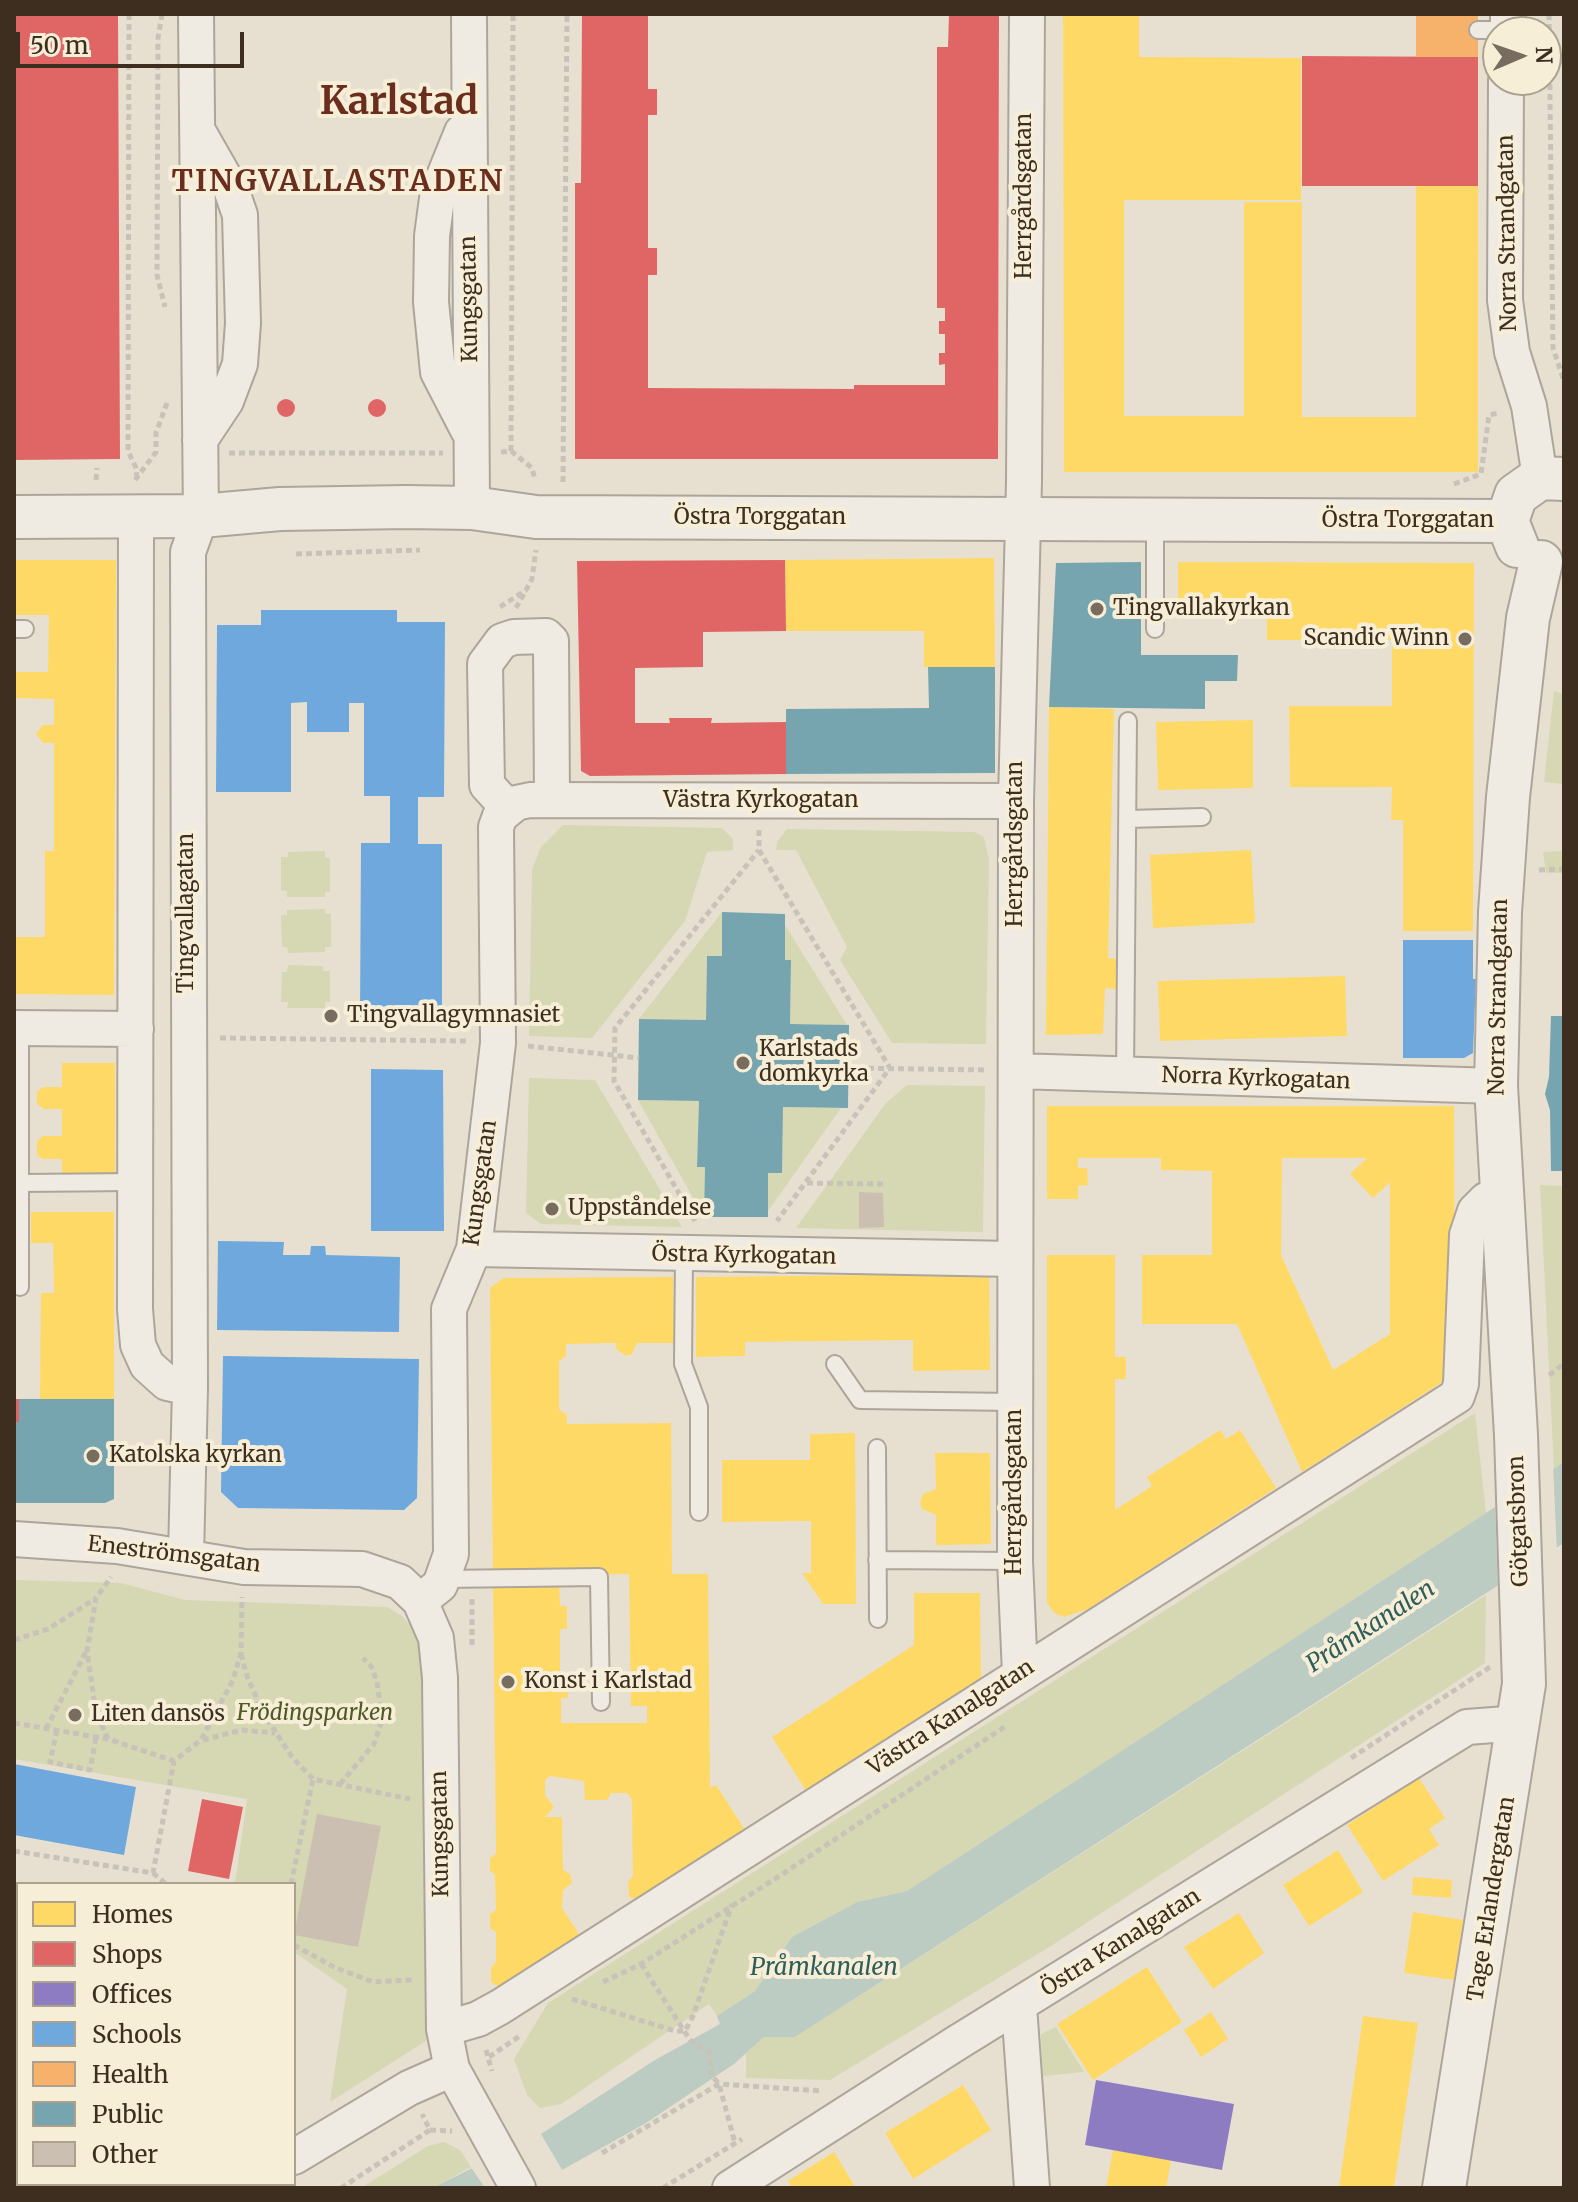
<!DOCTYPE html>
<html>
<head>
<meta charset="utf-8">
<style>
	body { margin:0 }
	#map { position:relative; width:1578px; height:2202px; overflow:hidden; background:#e7e0d1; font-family:Merriweather,serif }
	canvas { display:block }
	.frame { position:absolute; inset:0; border:16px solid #3d2e20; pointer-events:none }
	.legend { position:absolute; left:16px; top:1882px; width:280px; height:304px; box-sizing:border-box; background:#f7eed8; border:2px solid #ada18e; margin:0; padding:10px 14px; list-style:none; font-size:24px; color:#3d2e20 }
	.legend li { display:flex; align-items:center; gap:16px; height:40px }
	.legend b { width:40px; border:2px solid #ada18e }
	.north { position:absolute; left:1482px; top:16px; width:80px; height:80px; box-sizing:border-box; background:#f7eed8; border:2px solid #ada18e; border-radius:50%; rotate:88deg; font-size:22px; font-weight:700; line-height:32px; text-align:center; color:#3d2e20 }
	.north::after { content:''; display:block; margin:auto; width:28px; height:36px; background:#786c5e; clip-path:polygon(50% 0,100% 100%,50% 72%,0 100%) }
	.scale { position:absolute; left:16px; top:32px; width:228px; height:36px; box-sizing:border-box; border:4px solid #3d2e20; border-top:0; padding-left:10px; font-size:24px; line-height:28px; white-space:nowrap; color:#3d2e20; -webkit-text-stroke:6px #f7eed8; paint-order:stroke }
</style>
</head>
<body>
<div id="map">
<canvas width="1578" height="2202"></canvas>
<div class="frame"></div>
<ul class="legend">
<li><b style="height:22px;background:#ffd966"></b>Homes</li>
<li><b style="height:22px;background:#e06666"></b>Shops</li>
<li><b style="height:22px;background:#8e7cc3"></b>Offices</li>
<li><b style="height:22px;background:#6fa8dc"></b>Schools</li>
<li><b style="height:22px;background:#f6b26b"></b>Health</li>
<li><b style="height:22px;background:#76a5af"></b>Public</li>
<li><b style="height:22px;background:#cbbfb2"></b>Other</li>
</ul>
<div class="north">N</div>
<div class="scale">50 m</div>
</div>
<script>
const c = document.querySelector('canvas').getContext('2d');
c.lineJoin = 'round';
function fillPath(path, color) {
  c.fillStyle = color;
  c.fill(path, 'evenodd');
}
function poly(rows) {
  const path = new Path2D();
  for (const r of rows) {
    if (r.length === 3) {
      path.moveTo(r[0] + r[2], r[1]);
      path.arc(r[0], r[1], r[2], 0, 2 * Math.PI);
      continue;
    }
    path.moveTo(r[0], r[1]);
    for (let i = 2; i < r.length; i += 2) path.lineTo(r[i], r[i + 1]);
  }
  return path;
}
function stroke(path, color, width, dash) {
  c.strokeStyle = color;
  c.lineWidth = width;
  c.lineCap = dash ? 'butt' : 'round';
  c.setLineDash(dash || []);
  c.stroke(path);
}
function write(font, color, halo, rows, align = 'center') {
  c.font = font + ' Merriweather,serif';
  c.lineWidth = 8;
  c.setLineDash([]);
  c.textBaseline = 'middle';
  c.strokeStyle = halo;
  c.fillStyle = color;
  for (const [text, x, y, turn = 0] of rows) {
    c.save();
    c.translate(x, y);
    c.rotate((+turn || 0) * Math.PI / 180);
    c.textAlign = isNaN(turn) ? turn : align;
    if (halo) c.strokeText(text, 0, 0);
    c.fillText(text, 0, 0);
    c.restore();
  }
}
fillPath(poly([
	[1554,691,1564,694,1563,784,1544,782],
	[563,825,722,828,733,839,733,850,707,852,685,921,592,1038,529,1036,532,869,541,847],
	[787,829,974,832,984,837,989,859,986,1044,892,1043,840,960,847,947,796,850,776,850,777,842],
	[325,851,325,858,330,858,330,892,325,892,325,897,287,897,287,891,281,890,281,857,288,857,288,852],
	[1564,851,1564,873,1546,873,1543,852],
	[325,909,325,914,331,914,331,947,325,947,325,952,288,953,287,947,282,947,281,915,287,915,287,910],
	[722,912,722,956,707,956,706,1020,639,1019],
	[785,925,847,1025,790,1024,791,960,785,960],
	[288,965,323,966,323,971,330,971,330,1002,325,1002,325,1008,287,1008,288,1002,281,1002,282,972,287,972],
	[529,1078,595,1080,682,1227,541,1224,526,1213],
	[907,1085,985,1086,983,1232,796,1228,886,1103],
	[638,1100,699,1101,697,1166,705,1167,704,1217],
	[783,1107,841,1108,768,1211,768,1173,782,1172],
	[1540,1185,1564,1186,1564,1462,1554,1469],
	[1475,1413,1486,1513,907,1891,857,1902,792,1937,755,1991,717,2016,709,2004,561,2104,540,2108,527,2095,514,2059,548,2003],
	[14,1580,121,1583,185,1600,387,1607,402,1616,423,1639,429,2039,330,2102,347,1989,294,1952,294,1884,235,1884,247,1799,14,1759],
	[1486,1595,1485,1663,1051,1946,830,2080,746,2078,746,2053,764,2037,795,2037],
	[1056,2027,1084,2072,1043,2076,1041,2034],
	[444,2142,460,2150,471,2167,432,2188,361,2188,428,2146]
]), '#d6d7b3');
fillPath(poly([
	[1564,1462,1564,1543,795,2037,764,2037,734,2064,646,2123,530,2188,432,2188,541,2134,655,2060,720,2024,717,2016,755,1991,792,1937,857,1902,907,1891]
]), '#bcccc2');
fillPath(poly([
	[1553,1465,1557,1553,1498,1592,1495,1503],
	[539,2131,564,2173,538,2188,485,2188,468,2163]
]), '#e7e0d1');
fillPath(poly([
	[1063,14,1139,14,1139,57,1301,58,1301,200,1124,200,1124,416,1244,416,1244,202,1302,202,1302,417,1416,417,1416,186,1478,186,1478,472,1064,472],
	[994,558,995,667,924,667,924,631,786,631,785,560],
	[14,560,116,560,114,995,14,994,14,937,45,937,45,851,54,851,54,743,43,743,36,734,43,725,54,725,54,699,14,698,14,672,48,672,49,615,14,615],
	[1178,562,1474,563,1473,931,1403,931,1403,820,1391,820,1392,787,1290,787,1289,706,1392,706,1392,640,1267,640,1267,618,1178,618],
	[1049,707,1114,709,1108,958,1120,959,1120,990,1105,988,1103,1034,1046,1035],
	[1253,720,1253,788,1158,790,1156,722],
	[1251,850,1255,923,1153,928,1150,855],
	[1345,976,1347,1036,1160,1041,1158,981],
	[62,1063,115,1063,115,1175,62,1175,62,1159,43,1159,37,1155,37,1141,43,1136,62,1136,62,1109,44,1109,37,1104,37,1092,43,1087,62,1087],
	[1047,1106,1454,1106,1455,1374,1302,1472,1237,1324,1142,1324,1142,1255,1212,1255,1212,1171,1161,1170,1161,1158,1078,1158,1078,1168,1087,1168,1088,1185,1078,1186,1078,1199,1047,1199],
	[1282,1158,1367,1158,1350,1174,1373,1198,1390,1182,1390,1334,1333,1370,1281,1255],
	[31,1212,114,1212,114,1399,40,1399,41,1293,54,1293,53,1243,31,1243],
	[1047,1255,1115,1255,1115,1357,1126,1357,1126,1379,1115,1379,1115,1510,1152,1486,1147,1477,1220,1430,1226,1439,1240,1430,1276,1488,1088,1609,1064,1617,1054,1613,1047,1602],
	[989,1274,990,1370,913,1371,913,1340,745,1342,745,1356,696,1357,696,1277],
	[673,1277,674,1343,637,1343,632,1354,626,1356,617,1350,615,1343,566,1344,566,1356,559,1361,559,1409,567,1415,567,1424,671,1423,672,1574,708,1574,710,1788,716,1785,747,1833,646,1902,629,1897,628,1882,633,1876,632,1800,627,1793,611,1793,607,1800,585,1800,584,1781,550,1776,545,1780,545,1795,554,1807,545,1817,562,1817,563,1870,570,1874,572,1883,563,1890,562,1908,581,1937,576,1947,565,1945,518,1975,518,1982,504,1990,491,1982,491,1968,496,1962,496,1932,490,1928,490,1914,496,1910,495,1875,490,1871,490,1858,496,1854,493,1580,559,1578,560,1606,567,1606,567,1629,560,1629,560,1676,567,1675,568,1698,561,1698,561,1723,647,1723,647,1706,631,1706,629,1574,493,1576,490,1288,504,1278],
	[855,1433,856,1604,823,1604,802,1573,811,1573,811,1521,722,1522,722,1460,810,1460,810,1434],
	[935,1453,990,1453,991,1544,936,1545,936,1515,922,1509,920,1502,923,1494,936,1489],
	[914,1593,980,1593,981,1682,808,1794,772,1737,914,1645],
	[1419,1778,1445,1818,1429,1829,1439,1845,1383,1881,1347,1825],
	[1338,1850,1363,1892,1309,1926,1283,1885],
	[1413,1877,1452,1880,1451,1898,1412,1895],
	[1413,1912,1463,1920,1454,1980,1404,1973],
	[1239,1913,1264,1953,1213,1989,1184,1947],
	[1147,1967,1182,2022,1093,2080,1057,2024],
	[1211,2012,1228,2039,1201,2057,1184,2030],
	[1363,2016,1418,2023,1394,2188,1339,2188],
	[963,2085,991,2130,913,2179,885,2133],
	[1113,2150,1171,2160,1166,2188,1106,2188],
	[834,2152,856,2188,792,2188,788,2181]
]), '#ffd966');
fillPath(poly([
	[14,14,118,14,120,459,14,460],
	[582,14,648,14,648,89,657,89,657,115,648,115,648,248,657,248,657,275,648,275,648,388,854,389,854,385,945,385,945,364,939,365,939,353,945,353,945,334,939,334,939,321,945,321,945,308,937,308,937,47,948,47,949,14,999,14,998,459,575,459,575,183,581,183],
	[1302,56,1478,57,1478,186,1302,186],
	[286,408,9],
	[377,408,9],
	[785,560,786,631,703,632,703,667,635,668,635,723,670,723,669,718,712,718,711,723,786,722,786,774,590,776,581,771,577,561],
	[14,1399,19,1399,19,1422,14,1422],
	[202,1799,243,1807,229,1879,188,1871]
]), '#e06666');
fillPath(poly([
	[1096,2080,1234,2104,1222,2170,1085,2145]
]), '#8e7cc3');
fillPath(poly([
	[261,610,397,610,397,622,445,622,444,797,418,797,418,844,442,844,442,1018,360,1018,361,843,390,843,390,796,364,796,364,703,349,703,349,732,307,732,307,702,291,703,291,792,216,792,217,625,261,625],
	[1403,940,1473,940,1473,979,1476,979,1473,1053,1464,1058,1403,1058],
	[371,1069,443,1070,444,1231,371,1231],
	[218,1241,284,1242,283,1255,310,1255,311,1246,325,1246,326,1255,400,1257,399,1332,217,1330],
	[223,1356,419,1359,417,1498,404,1510,238,1508,221,1492],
	[14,1764,136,1787,124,1855,14,1835],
	[15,1904,18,1905,18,2003,14,2003]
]), '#6fa8dc');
fillPath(poly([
	[1416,14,1478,14,1478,57,1416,57]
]), '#f6b26b');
fillPath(poly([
	[1141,562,1141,655,1238,655,1237,681,1205,681,1205,709,1049,707,1056,563],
	[928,667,995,667,995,773,786,774,786,709,929,708],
	[722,912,785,914,785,960,791,960,790,1024,849,1025,848,1108,783,1107,782,1173,768,1173,768,1217,704,1217,705,1167,697,1167,699,1101,638,1100,639,1019,706,1020,707,956,722,956],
	[1551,1016,1564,1016,1564,1171,1551,1171,1550,1110,1545,1094,1549,1077],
	[19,1399,114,1399,114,1499,105,1503,14,1503,14,1422,19,1422]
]), '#76a5af');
fillPath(poly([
	[859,1192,883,1193,884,1227,859,1228],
	[317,1814,381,1826,358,1947,294,1935]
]), '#cbbfb2');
const service = poly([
	[1478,30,1508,30],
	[1155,522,1155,629],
	[14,629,25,629],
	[1128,819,1202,817],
	[1125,1075,1128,721],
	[20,1183,136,1182],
	[684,1255,683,1364,699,1407,699,1512],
	[20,1287,20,1028],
	[835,1364,860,1400,1015,1402],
	[877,1448,878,1619],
	[877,1560,1015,1561],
	[443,1579,599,1577,601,1702]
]);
const minor = poly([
	[469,14,472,508],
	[1508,32,1508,14],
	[1506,80,1505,300,1512,352,1529,406,1540,478],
	[462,132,438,191,432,236,431,302,438,372,468,430],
	[199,133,231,189,240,215,243,323,240,364,226,401,200,440],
	[136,517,135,1309,138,1345,147,1365,167,1383,190,1388],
	[508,808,487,785,485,664,502,641,514,637,546,636,551,641,552,800],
	[14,1028,136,1029],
	[1016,1071,1496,1086],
	[474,1249,1014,1259],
	[14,1539,117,1546,244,1567,362,1569,400,1582,420,1601,436,1638,440,1678,444,2029,452,2069,518,2188],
	[186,1556,190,1388,188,552,201,516,196,14],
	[420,1601,440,1585,451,1554,449,1309,474,1249,498,1043,496,827,500,816,516,803,530,800,1016,801],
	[1020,1674,1015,1561,1016,801,1024,481,1027,14],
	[1019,2006,1032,2188],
	[444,2029,478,2019,500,2007,1457,1396,1461,1384,1467,1235,1475,1211,1486,1200,1502,1195],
	[294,2157,409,2088,452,2069],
	[243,2188,250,2184],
	[730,2188,955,2044,1467,1727,1520,1723]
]);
const tertiary = poly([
	[14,517,201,516,280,509,406,507,472,508,536,517,1507,521],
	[1517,546,1507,521,1516,495,1540,478,1564,479],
	[1444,2188,1524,1684,1516,1435,1496,1086,1500,912,1508,797,1528,618,1541,562]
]);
stroke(service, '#ada599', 20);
stroke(minor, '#ada599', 38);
stroke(tertiary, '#ada599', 46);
stroke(poly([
	[129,14,128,451,136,468,137,478],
	[162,14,158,38,157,275,165,307],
	[1549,14,1553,348,1564,381],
	[1549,61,1564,61],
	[511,451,513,14],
	[501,452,511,451,532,468,535,480],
	[229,453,443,453],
	[96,480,97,468],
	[135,480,156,452,156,433,167,403],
	[563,482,567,14],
	[1454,484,1481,474,1489,415,1499,413],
	[296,554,420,550],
	[500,607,526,590],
	[516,608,532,579,536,550],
	[759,830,759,850,890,1068,777,1221],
	[1539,870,1564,869],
	[220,1038,466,1041],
	[528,1046,639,1058],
	[848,1068,987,1070],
	[807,1183,884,1184],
	[695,1221,614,1081,615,1028,759,850],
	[1549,1375,1564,1364],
	[472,1599,472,1645],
	[14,1640,48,1629,95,1599],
	[241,1654,248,1679,265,1716,292,1757,313,1779,410,1799],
	[14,1723,108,1739,174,1761],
	[46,1729,86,1652],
	[57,1730,50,1762,90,1770,96,1737],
	[108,1739,96,1713,87,1651,96,1598,111,1577],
	[203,1740,242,1730,275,1733],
	[1351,1758,1490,1667],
	[340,1784,374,1744,382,1720,377,1681,371,1666,363,1658],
	[14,1851,153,1873,174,1761,201,1740,233,1680,241,1653,242,1597],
	[153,1873,166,1884],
	[291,1884,313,1779],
	[294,1945,334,1967,373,1982,412,1980],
	[641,1964,690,2040,709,2052,712,2076,719,2084,735,2143],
	[603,1982,641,1964,781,1875,1006,1726],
	[572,1999,675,2031,685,2031,693,2016,732,1904],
	[486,2050,492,2071],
	[489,2057,521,2035],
	[430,2130,452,2131],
	[602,2153,719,2084,823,2091],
	[341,2188,430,2130,422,2114],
	[663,2188,742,2139]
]), '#c8c2b9', 5, [6, 4]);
stroke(service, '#efebe3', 16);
stroke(minor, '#efebe3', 34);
stroke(tertiary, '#efebe3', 42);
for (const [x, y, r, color] of [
	[1097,609,8,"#786c5e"],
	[1465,639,8,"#786c5e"],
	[331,1016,8,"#786c5e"],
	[743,1063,8,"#786c5e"],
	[552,1209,8,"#786c5e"],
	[93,1456,8,"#786c5e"],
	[508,1682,8,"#786c5e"],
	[75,1715,8,"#786c5e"]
]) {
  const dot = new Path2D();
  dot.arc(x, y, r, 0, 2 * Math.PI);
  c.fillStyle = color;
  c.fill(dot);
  stroke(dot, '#f7eed8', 3);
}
write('22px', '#3d2e20', '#f7eed8', [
	["Herrgårdsgatan",1025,196,-90],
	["Norra Strandgatan",1508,233,-91],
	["Kungsgatan",470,299,-91],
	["Östra Torggatan",760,518],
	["Östra Torggatan",1408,521],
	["Västra Kyrkogatan",761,801],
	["Herrgårdsgatan",1016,844,-90],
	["Tingvallagatan",187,913,-90],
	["Norra Strandgatan",1499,997,-89],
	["Norra Kyrkogatan",1256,1079,2],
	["Kungsgatan",481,1183,-82],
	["Östra Kyrkogatan",744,1256,1],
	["Herrgårdsgatan",1015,1492,-90],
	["Götgatsbron",1519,1521,-92],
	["Eneströmsgatan",174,1555,7],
	["Västra Kanalgatan",951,1718,-33],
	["Kungsgatan",441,1834,-91],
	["Tage Erlandergatan",1492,1899,-81],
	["Östra Kanalgatan",1121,1943,-32]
]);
write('22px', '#3d2e20', '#f7eed8', [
	["Tingvallakyrkan",1113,609],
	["Scandic Winn",1449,639,"right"],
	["Tingvallagymnasiet",347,1016],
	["Karlstads",759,1050],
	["domkyrka",759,1075],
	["Uppståndelse",568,1209],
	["Katolska kyrkan",109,1456],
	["Konst i Karlstad",524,1682],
	["Liten dansös",91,1715]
], 'left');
write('italic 22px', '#4d5a26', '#f7eed8', [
	["Frödingsparken",315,1714]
]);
write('italic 24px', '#2f5d5a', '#f7eed8', [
	["Pråmkanalen",1371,1627,-33],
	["Pråmkanalen",824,1968]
]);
c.letterSpacing = '2px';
write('bold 30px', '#6b2e1e', '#f7eed8', [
	["TINGVALLASTADEN",338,183]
]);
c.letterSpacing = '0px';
write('bold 38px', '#6b2e1e', '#f7eed8', [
	["Karlstad",399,103]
]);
</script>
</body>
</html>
